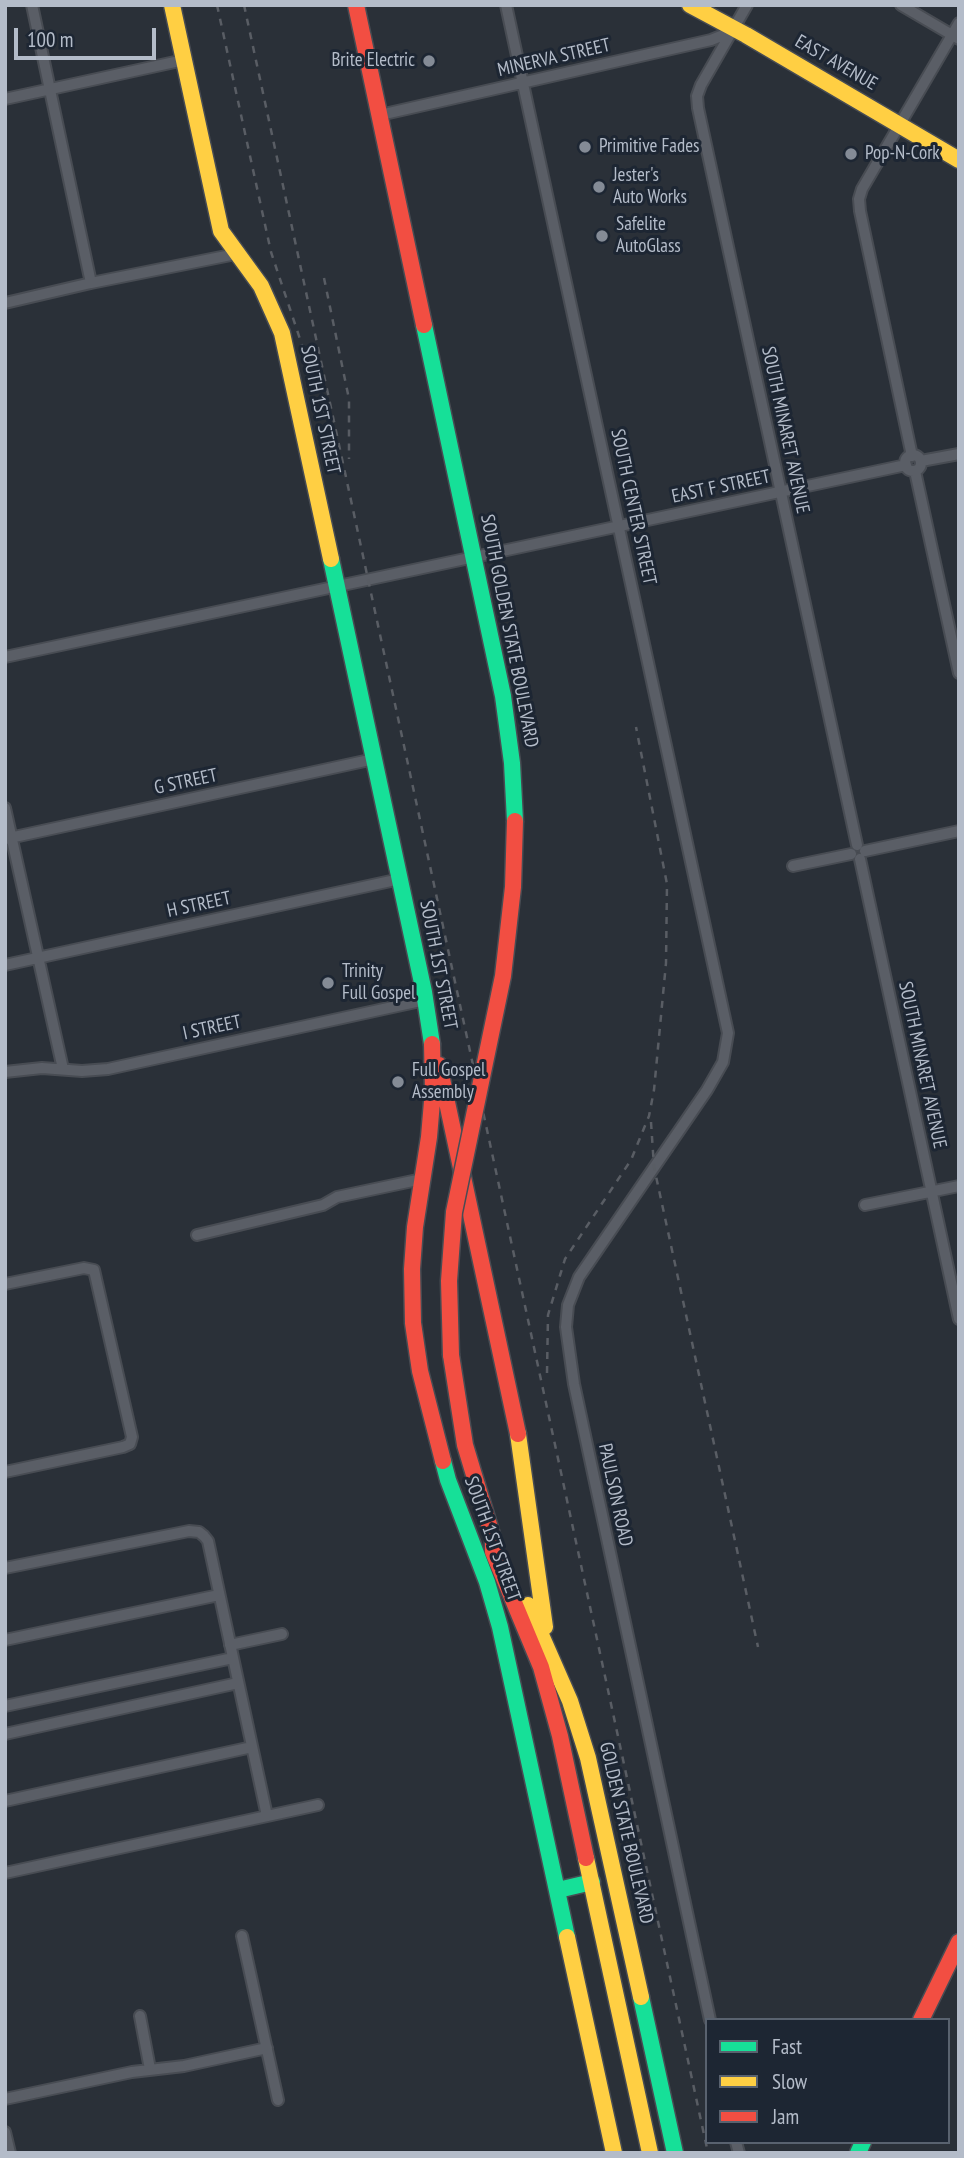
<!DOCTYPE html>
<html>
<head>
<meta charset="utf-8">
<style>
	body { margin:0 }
	#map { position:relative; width:964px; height:2158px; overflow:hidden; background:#2a3038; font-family:"PT Sans Narrow",sans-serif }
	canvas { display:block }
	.frame { position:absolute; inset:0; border:7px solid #b4bcc9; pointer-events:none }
	.legend { position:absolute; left:705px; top:2018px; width:245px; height:126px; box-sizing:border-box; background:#1d2633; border:2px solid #59626f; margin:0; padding:9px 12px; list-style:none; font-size:21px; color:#b4bcc9 }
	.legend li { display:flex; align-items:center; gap:14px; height:35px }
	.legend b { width:35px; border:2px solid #59626f }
	.scale { position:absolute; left:14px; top:28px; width:142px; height:32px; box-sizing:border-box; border:4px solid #b4bcc9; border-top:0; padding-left:9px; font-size:21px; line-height:24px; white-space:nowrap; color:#b4bcc9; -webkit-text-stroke:5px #1d2633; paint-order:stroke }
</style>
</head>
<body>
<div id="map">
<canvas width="964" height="2158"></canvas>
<div class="frame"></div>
<ul class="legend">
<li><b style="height:9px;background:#16e098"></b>Fast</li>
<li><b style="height:9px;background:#ffcf43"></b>Slow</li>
<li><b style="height:9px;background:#f24e42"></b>Jam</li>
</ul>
<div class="scale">100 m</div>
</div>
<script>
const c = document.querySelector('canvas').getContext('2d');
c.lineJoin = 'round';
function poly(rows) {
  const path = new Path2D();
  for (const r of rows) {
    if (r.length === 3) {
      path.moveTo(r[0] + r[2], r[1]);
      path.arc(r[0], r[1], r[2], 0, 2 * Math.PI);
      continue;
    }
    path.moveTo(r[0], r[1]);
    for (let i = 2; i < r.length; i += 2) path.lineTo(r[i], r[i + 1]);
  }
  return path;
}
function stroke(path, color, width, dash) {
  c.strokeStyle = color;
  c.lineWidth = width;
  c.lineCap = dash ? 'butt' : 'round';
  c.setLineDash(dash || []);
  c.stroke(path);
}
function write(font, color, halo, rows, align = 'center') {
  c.font = font + ' "PT Sans Narrow",sans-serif';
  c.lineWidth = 6;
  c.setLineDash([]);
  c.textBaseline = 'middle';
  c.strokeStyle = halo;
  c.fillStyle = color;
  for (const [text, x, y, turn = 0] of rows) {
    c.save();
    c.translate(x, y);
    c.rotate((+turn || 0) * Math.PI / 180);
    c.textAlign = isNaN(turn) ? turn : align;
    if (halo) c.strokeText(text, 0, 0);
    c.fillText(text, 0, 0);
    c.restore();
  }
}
const street = poly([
	[32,5,91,283],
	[506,5,728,1033,723,1062,707,1090,579,1277,568,1305,566,1327,574,1384,710,2020],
	[747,5,701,85,697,96,698,108,857,845],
	[901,5,959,39],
	[5,99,184,60],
	[380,115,711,40,731,32],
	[5,303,91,283,236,254],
	[913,463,8],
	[912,456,860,211,859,199,862,189,959,23],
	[921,461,959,454],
	[915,471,959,673],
	[5,657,906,465],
	[5,808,63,1069],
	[5,839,374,759],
	[865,851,959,831],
	[860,859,959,1319],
	[793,866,851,854],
	[5,965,400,879],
	[5,1072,42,1068,82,1071,108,1069,425,1000],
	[865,1205,959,1186],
	[197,1235,323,1205,337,1197,422,1179],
	[5,1284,84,1268,94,1270,132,1437,130,1444,123,1447,5,1472],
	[5,1568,189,1531,199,1532,204,1536,208,1541,267,1816],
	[5,1640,219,1595],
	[230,1645,282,1634],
	[5,1706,233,1658],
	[5,1734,238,1683],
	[5,1801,252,1747],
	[5,1873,318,1805],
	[242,1936,278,2100],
	[140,2016,150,2069],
	[5,2099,132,2072,184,2066,267,2048],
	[5,2132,10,2153],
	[736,2142,739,2153]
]);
const fast = poly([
	[424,325,503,696,512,763,515,821],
	[331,559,424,992,432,1044],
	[443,1461,448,1480,487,1582,500,1627,567,1937],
	[558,1890,592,1882],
	[641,1997,675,2153],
	[858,2153,863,2142]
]);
const slow = poly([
	[172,5,221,231,261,286,282,333,331,559],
	[690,5,746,35,959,160],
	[518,1434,545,1627],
	[528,1605,570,1701,588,1758,641,1997],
	[586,1858,650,2153],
	[567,1937,614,2153]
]);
const jam = poly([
	[356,5,424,325],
	[432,1044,433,1090,429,1137,415,1227,412,1269,413,1323,420,1371,443,1461],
	[439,1065,518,1434],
	[451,1355,465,1445,493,1538,493,1552,541,1667,560,1736,586,1858],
	[921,2020,959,1942]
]);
stroke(street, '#484c53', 14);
stroke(fast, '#484c53', 19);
stroke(slow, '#484c53', 19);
stroke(jam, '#484c53', 19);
stroke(street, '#5a5e66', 10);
stroke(fast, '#16e098', 16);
stroke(slow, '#ffcf43', 16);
stroke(jam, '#f24e42', 16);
stroke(poly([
	[217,5,271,252,325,414],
	[244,5,708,2153],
	[324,278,349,399,349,459],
	[651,1122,654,1167,758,1647],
	[547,1373,548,1315,565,1259,631,1160,649,1116,654,1090,666,963,667,884,636,727]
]), '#595d64', 2.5, [7, 7]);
const jamBridge = poly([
	[451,1355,449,1281,454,1212,503,976,513,887,515,821]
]);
stroke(jamBridge, '#484c53', 19, []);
stroke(jamBridge, '#f24e42', 16);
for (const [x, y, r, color] of [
	[429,61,7,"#848b96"],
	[585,147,7,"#848b96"],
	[851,154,7,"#848b96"],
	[599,187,7,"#848b96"],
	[602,236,7,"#848b96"],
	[328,983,7,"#848b96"],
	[398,1082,7,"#848b96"]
]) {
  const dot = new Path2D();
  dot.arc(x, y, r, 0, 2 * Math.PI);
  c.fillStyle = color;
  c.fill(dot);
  stroke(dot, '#1d2633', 2.5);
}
write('19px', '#b4bcc9', '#1d2633', [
	["MINERVA STREET",554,58,-13],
	["EAST AVENUE",836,63,30],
	["SOUTH 1ST STREET",320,410,78],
	["SOUTH MINARET AVENUE",785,430,78],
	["EAST F STREET",721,487,-12],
	["SOUTH CENTER STREET",633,507,78],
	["SOUTH GOLDEN STATE BOULEVARD",509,631,79],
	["G STREET",186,782,-12],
	["H STREET",199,905,-12],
	["SOUTH 1ST STREET",438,965,79],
	["I STREET",212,1028,-12],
	["SOUTH MINARET AVENUE",922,1065,78],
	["PAULSON ROAD",615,1495,78],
	["SOUTH 1ST STREET",492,1539,70],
	["GOLDEN STATE BOULEVARD",626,1833,77]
]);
write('19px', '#b4bcc9', '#1d2633', [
	["Brite Electric",415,61,"right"],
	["Primitive Fades",599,147],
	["Pop-N-Cork",865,154],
	["Jester's",613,176],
	["Auto Works",613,198],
	["Safelite",616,225],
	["AutoGlass",616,247],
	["Trinity",342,972],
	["Full Gospel",342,994],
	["Full Gospel",412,1071],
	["Assembly",412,1093]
], 'left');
</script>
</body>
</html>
